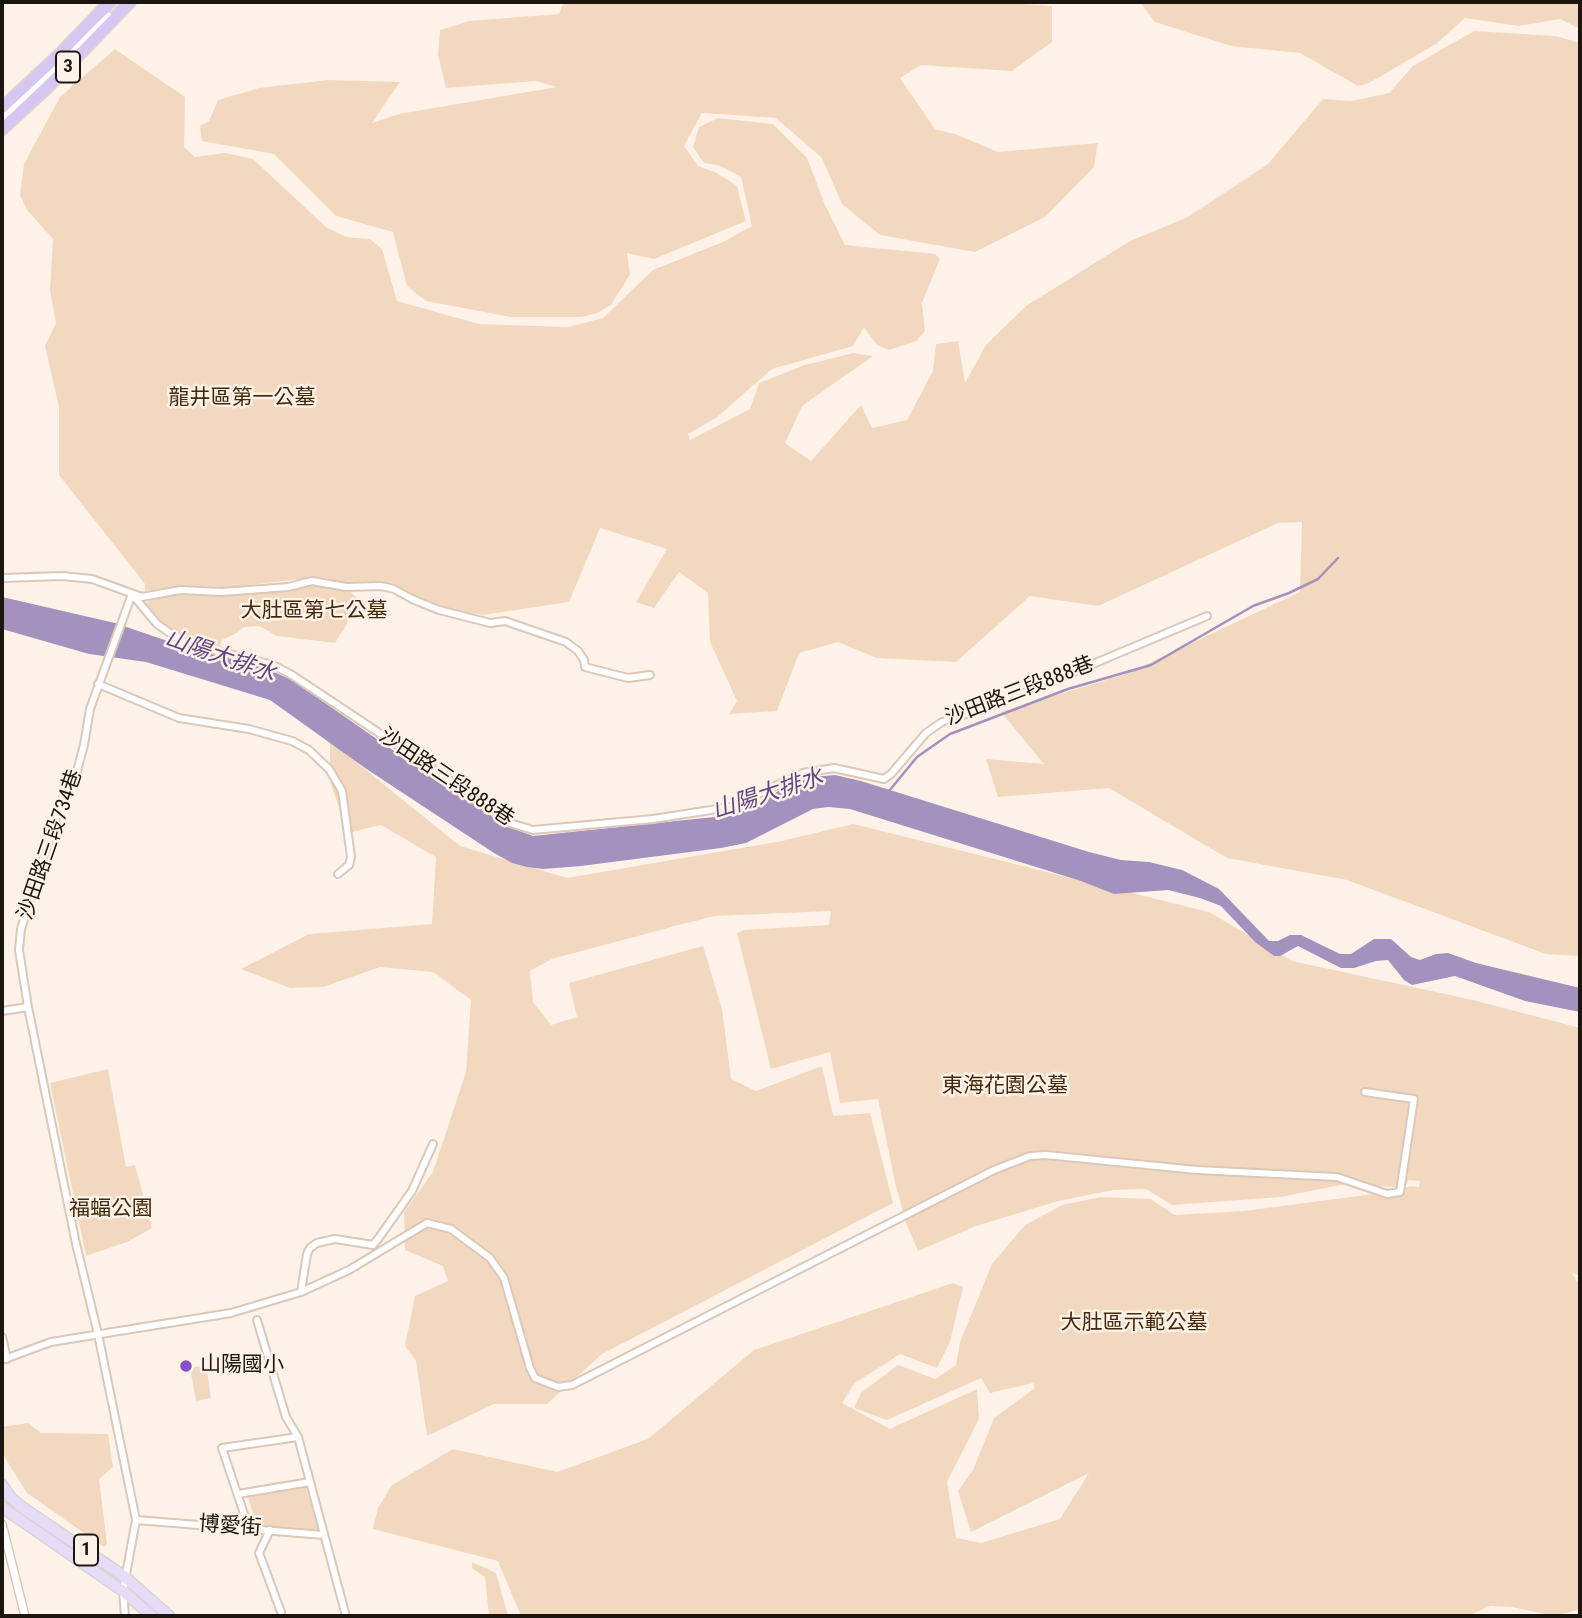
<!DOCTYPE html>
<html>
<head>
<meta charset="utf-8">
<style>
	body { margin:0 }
	#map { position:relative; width:1582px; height:1618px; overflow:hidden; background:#fff3e9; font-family:"Roboto Condensed",sans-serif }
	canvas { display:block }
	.frame { position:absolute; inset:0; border:4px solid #1c1610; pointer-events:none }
</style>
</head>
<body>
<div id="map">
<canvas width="1582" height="1618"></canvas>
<div class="frame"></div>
</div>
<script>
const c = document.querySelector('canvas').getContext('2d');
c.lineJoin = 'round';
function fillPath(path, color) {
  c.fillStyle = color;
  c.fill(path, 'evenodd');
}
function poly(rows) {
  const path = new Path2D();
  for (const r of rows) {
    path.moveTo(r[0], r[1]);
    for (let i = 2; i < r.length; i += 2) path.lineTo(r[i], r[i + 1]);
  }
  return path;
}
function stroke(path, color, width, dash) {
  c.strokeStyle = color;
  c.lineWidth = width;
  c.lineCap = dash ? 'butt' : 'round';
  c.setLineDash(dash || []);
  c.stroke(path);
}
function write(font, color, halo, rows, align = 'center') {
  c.font = font + ' "Roboto Condensed","Noto Sans TC",sans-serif';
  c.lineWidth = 5;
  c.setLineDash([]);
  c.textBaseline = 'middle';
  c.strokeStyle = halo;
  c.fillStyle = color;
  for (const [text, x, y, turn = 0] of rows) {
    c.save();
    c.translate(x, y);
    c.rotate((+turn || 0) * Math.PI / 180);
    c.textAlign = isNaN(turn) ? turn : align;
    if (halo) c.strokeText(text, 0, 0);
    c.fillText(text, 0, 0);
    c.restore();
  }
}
fillPath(poly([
	[564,2,995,2,1052,6,1052,42,1012,71,921,65,900,78,935,129,955,134,998,152,1098,143,1094,167,1045,217,975,252,880,235,842,204,822,158,776,118,702,113,684,146,698,166,717,173,737,186,746,221,654,259,627,253,630,274,611,305,597,313,582,317,511,317,426,301,407,286,393,232,336,216,274,154,202,141,200,126,209,121,218,100,259,88,328,80,400,82,372,123,399,114,557,87,536,81,446,88,438,55,440,30,469,21,559,14],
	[1140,2,1580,2,1580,29,1560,19,1519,26,1465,18,1436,44,1369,83,1358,86,1300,53,1231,46,1155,22],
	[1474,31,1556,36,1580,43,1580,956,1546,954,1347,880,1227,858,1109,788,998,797,986,759,1044,764,1001,712,1126,674,1300,592,1302,522,1278,523,1098,606,1030,596,956,662,877,658,838,642,799,653,777,711,729,714,737,701,710,642,708,593,679,572,654,608,636,602,667,549,600,528,569,602,482,615,447,608,380,582,344,583,320,577,230,587,178,586,145,591,145,584,59,475,59,407,45,346,56,323,50,291,53,239,27,210,20,195,24,164,60,97,115,49,185,97,184,147,195,157,225,153,253,159,326,227,346,237,370,239,382,249,397,301,479,324,568,327,603,318,653,270,723,242,752,226,741,177,721,166,704,163,693,147,699,127,718,118,773,124,807,158,825,205,845,245,935,254,940,259,922,303,925,331,916,341,889,350,877,345,864,327,853,346,772,369,716,418,688,434,690,440,750,409,759,383,805,365,853,353,873,356,802,406,785,443,811,461,861,405,872,428,907,420,933,371,936,344,958,341,965,383,986,345,1026,306,1130,241,1188,217,1268,164,1323,99,1351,101,1389,93,1413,66],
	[319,583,348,590,357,598,346,626,335,643,277,636,259,626,244,627,235,634,222,640,220,648,183,638,165,626,145,604,151,600,185,593],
	[330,741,460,846,567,878,782,841,853,824,1209,912,1292,961,1473,1000,1580,1028,1580,1276,1572,1273,1580,1286,1580,1607,1578,1610,1554,1616,1512,1607,1490,1606,1468,1616,521,1616,498,1561,373,1529,378,1508,392,1485,453,1449,557,1472,648,1439,754,1350,953,1283,963,1287,950,1342,937,1368,900,1354,855,1383,842,1403,890,1429,977,1389,979,1419,947,1482,956,1538,981,1543,1060,1519,1089,1473,971,1532,958,1491,973,1470,994,1418,1035,1388,1033,1383,990,1393,981,1378,887,1420,854,1408,861,1393,898,1365,935,1379,956,1365,960,1342,992,1264,1025,1225,1062,1205,1101,1197,1151,1199,1174,1215,1244,1211,1397,1191,1410,1186,1419,1187,1420,1181,1408,1180,1407,1183,1399,1187,1340,1185,1281,1197,1172,1205,1146,1189,1113,1190,1058,1201,976,1226,918,1251,906,1223,895,1182,878,1099,840,1103,830,1052,771,1069,737,933,744,930,829,925,831,911,715,916,675,926,552,959,530,971,533,1002,551,1025,577,1017,569,983,703,946,722,1009,731,1079,756,1091,822,1066,833,1116,870,1113,893,1203,602,1354,547,1404,494,1404,427,1436,416,1361,405,1346,415,1296,448,1281,443,1266,405,1250,404,1212,433,1172,466,1072,471,1000,433,972,380,967,323,987,290,988,241,969,309,934,432,924,436,857,381,825,348,833,330,782],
	[108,1069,126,1167,135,1165,152,1228,127,1242,86,1256,50,1083],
	[206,1365,211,1398,196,1401,190,1368],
	[28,1423,41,1433,108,1434,113,1467,99,1479,107,1544,104,1547,27,1493,2,1453,2,1427],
	[306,1486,319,1533,258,1529,248,1497],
	[472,1562,496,1573,508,1616,489,1616,485,1577,472,1568]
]), '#f3d8c0');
fillPath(poly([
	[2,597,115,623,176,644,251,662,292,680,407,760,477,804,501,824,533,836,733,815,792,784,813,777,835,775,861,781,1089,852,1121,860,1149,862,1182,870,1219,889,1269,941,1278,941,1290,935,1301,935,1340,954,1351,954,1374,939,1391,939,1411,957,1420,960,1436,954,1448,953,1476,963,1580,988,1580,1012,1525,1001,1455,976,1412,985,1404,980,1388,960,1376,961,1354,968,1341,968,1298,946,1280,956,1274,956,1255,942,1221,906,1200,898,1168,890,1114,894,1081,881,850,809,828,807,813,809,746,843,721,848,581,866,543,869,527,867,512,863,494,853,365,768,270,700,146,662,89,654,2,629]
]), '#a391be');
stroke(poly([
	[889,791,917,757,950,734,1068,689,1151,665,1253,606,1289,593,1318,579,1338,558]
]), '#a391be', 2.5);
const minor = poly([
	[2,118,109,16],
	[2,578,63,576,92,579,142,597,180,590,222,592,288,587,312,581,346,587,381,586,394,589,412,599,439,610,490,623,505,621,566,642,578,651,584,660,585,667,628,678,650,675],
	[132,594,157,624,183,642,273,665,292,675,486,804,510,823,533,830,653,819,730,807,803,773,834,768,884,779,891,774,926,733,942,722,1005,701,1207,616],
	[98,684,179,718,249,729,292,741,309,750,329,769,342,791,351,857,349,865,338,874],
	[2,1011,28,1007],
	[301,1292,307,1254,310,1248,317,1243,335,1239,373,1245,378,1239,412,1191,433,1144],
	[257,1320,286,1417,298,1437,346,1616],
	[2,1337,7,1359],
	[2,1360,51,1342,231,1313,301,1292,349,1270,427,1223,451,1229,490,1258,504,1278,530,1368,535,1378,558,1387,572,1385,994,1170,1030,1156,1046,1155,1197,1170,1337,1177,1387,1194,1400,1192,1414,1099,1365,1092],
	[238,1494,310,1482],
	[136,1520,324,1535],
	[249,1529,222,1448,298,1437],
	[270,1530,259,1553,281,1612],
	[125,1616,123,1591,136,1520,98,1334,76,1244,28,1007,19,950,21,929,61,802,77,771,84,745,90,709,132,594]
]);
const tertiary = poly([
	[2,1524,25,1616]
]);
const primary = poly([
	[2,1485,11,1498,23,1508,125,1577,169,1616],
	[2,1507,123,1591,152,1616]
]);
const motorway = poly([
	[2,108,58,56,110,2],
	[2,129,49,86,130,2]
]);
stroke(minor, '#dbc8b8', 10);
stroke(tertiary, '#dbc8b8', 10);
stroke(primary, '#d6d5d4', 13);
stroke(motorway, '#d6d5d4', 14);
stroke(minor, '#fff', 6);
stroke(tertiary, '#fff', 7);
stroke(primary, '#e7dcf8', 10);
stroke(motorway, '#d7c5f3', 10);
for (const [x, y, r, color] of [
	[186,1366,7,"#884fc6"]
]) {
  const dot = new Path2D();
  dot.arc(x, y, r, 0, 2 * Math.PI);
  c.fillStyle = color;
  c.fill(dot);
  stroke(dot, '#fff3e9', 2.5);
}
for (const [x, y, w] of [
	[68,67,24],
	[86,1550,24]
]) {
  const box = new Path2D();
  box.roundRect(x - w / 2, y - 15.5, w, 31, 5);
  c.fillStyle = '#fff3e9';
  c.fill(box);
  stroke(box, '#1c1610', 2);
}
write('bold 19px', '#1c1610', null, [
	["3",68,67],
	["1",86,1550]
]);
write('21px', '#44280b', '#fff3e9', [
	["龍井區第一公墓",242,399],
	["大肚區第七公墓",314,612],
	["東海花園公墓",1005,1087],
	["福蝠公園",111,1210],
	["大肚區示範公墓",1134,1324]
]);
write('21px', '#1c1610', '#fff3e9', [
	["沙田路三段888巷",1020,692,-21],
	["沙田路三段888巷",446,778,34],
	["沙田路三段734巷",51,845,-71],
	["博愛街",230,1527,4]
]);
write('21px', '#1c1610', '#fff3e9', [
	["山陽國小",200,1366]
], 'left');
write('italic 23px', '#614782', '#fff3e9', [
	["山陽大排水",220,657,19],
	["山陽大排水",768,795,-18]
]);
</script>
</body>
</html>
